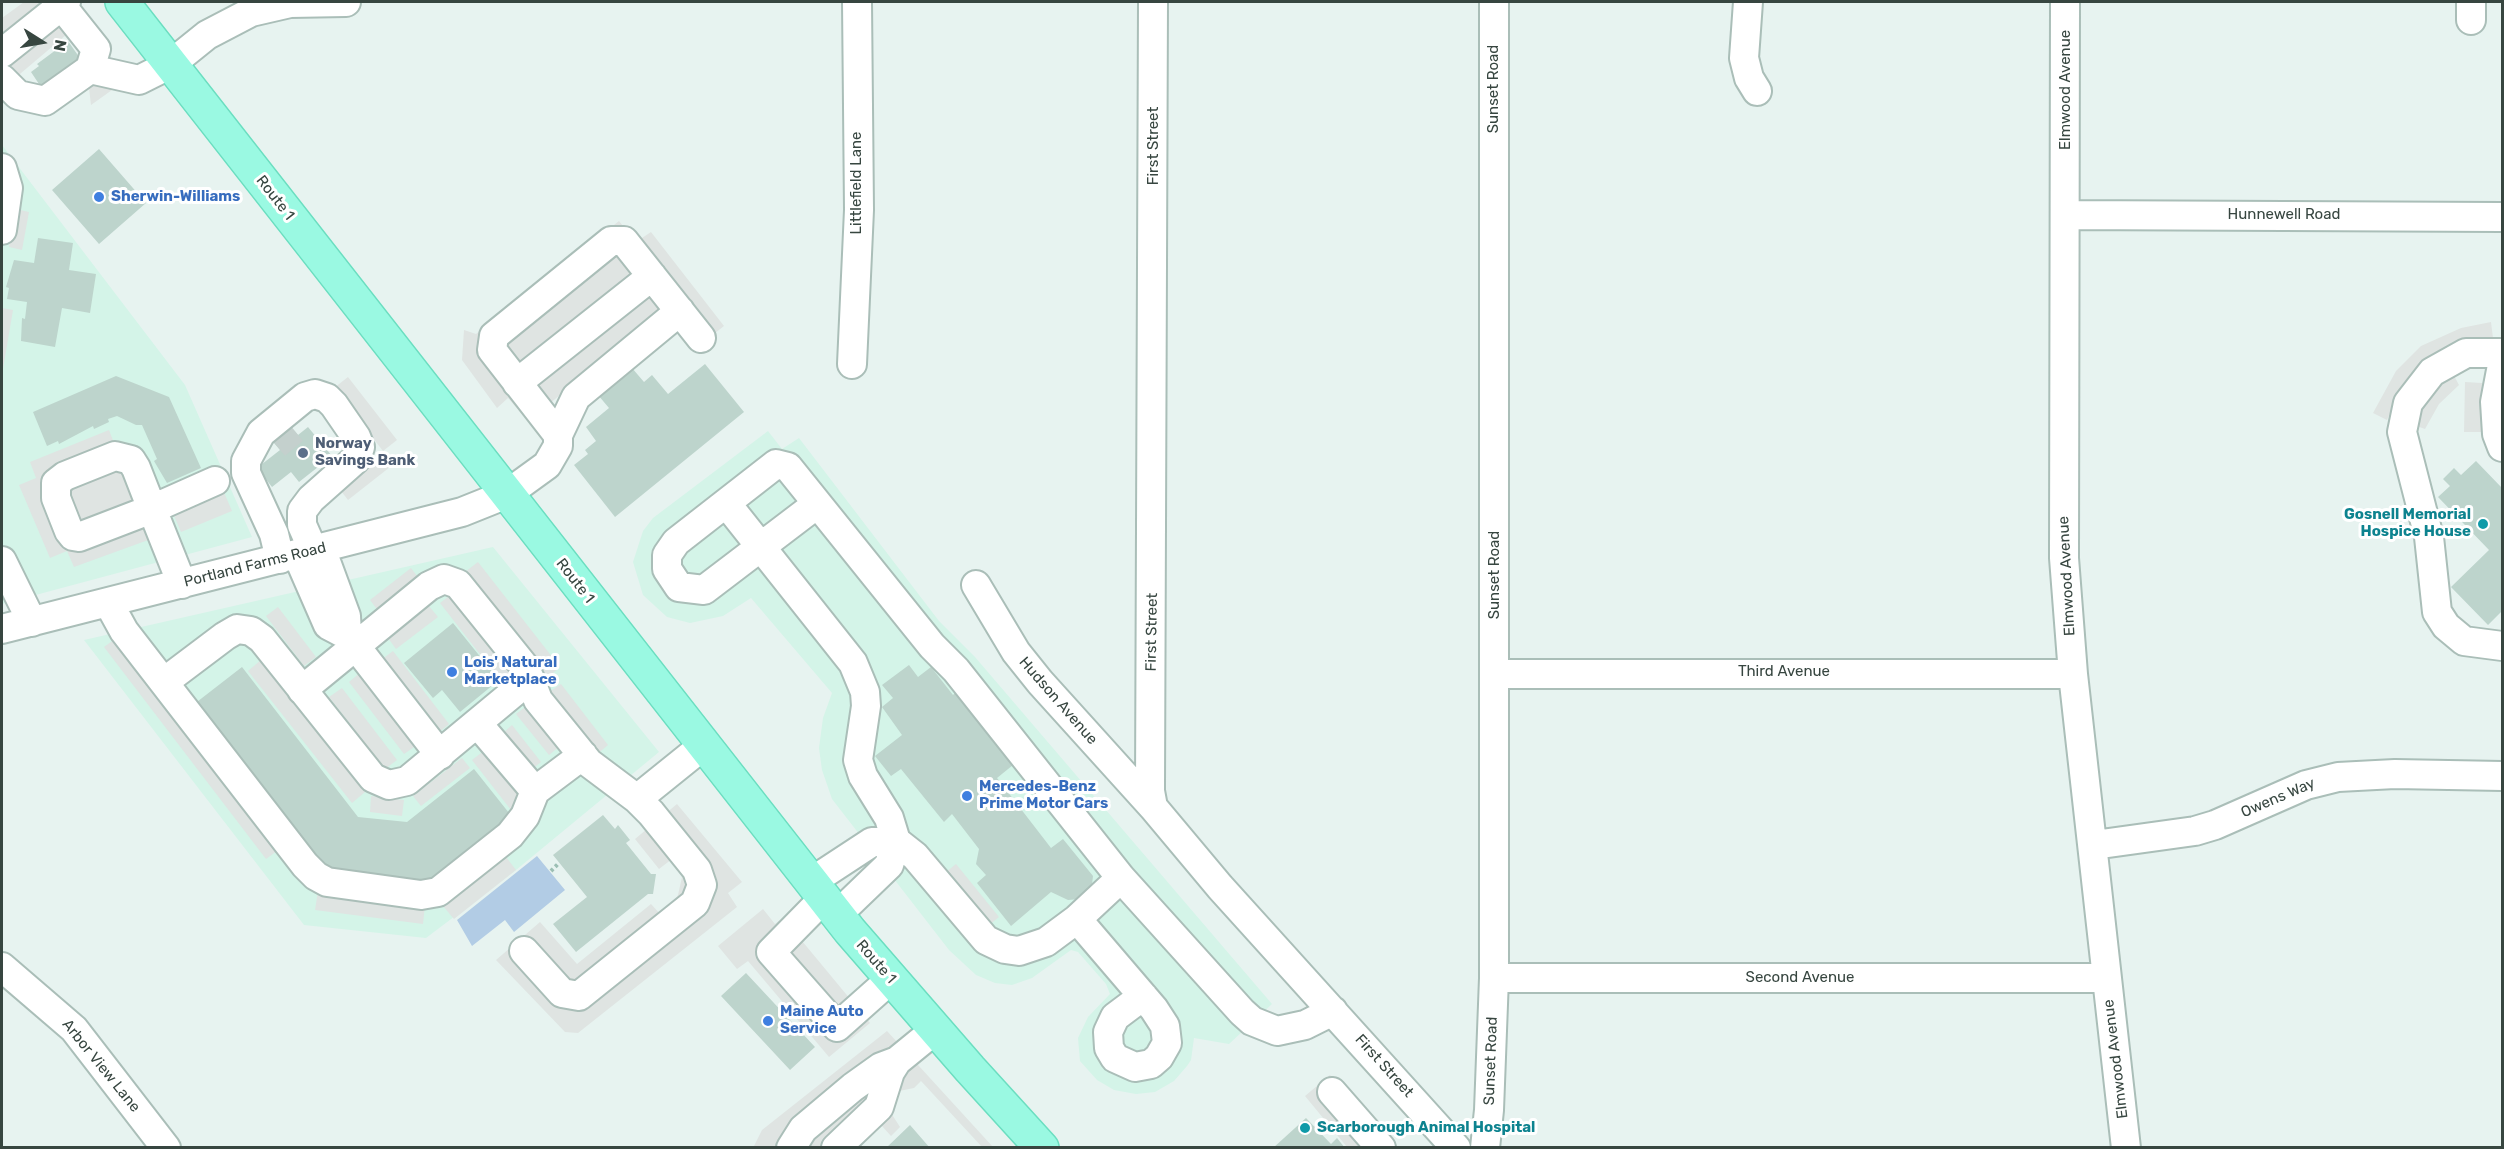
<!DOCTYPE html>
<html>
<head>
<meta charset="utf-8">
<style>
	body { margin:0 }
	#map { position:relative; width:2504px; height:1149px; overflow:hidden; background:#e7f3f0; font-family:Rubik,sans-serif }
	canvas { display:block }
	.frame { position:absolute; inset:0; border:3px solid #374640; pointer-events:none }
	.north { position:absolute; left:12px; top:12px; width:60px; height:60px; -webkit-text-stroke:4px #fff; paint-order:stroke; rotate:101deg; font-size:16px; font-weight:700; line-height:24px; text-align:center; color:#374640 }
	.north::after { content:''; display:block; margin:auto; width:21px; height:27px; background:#374640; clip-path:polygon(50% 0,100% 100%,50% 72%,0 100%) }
</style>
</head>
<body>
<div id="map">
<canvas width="2504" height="1149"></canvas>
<div class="frame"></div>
<div class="north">N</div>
</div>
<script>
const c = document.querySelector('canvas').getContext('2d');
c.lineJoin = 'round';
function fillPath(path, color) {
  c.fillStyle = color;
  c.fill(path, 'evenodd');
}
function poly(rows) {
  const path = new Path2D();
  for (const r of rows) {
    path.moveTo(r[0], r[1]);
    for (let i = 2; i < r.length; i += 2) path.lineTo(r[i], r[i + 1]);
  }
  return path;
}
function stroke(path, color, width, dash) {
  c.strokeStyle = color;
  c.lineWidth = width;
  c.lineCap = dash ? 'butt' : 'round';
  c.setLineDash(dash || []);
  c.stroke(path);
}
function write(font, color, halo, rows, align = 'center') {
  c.font = font + ' Rubik,sans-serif';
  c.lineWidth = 6;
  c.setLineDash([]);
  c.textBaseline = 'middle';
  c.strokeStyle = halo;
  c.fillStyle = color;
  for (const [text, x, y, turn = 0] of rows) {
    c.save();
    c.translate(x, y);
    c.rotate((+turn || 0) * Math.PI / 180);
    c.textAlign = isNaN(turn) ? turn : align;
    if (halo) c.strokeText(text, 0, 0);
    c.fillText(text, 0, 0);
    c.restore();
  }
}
fillPath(poly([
	[2,145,185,385,252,537,2,604],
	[768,431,782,449,799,438,939,621,975,657,1272,1004,1229,1044,1194,1038,1191,1060,1187,1066,1174,1081,1155,1092,1136,1094,1114,1090,1097,1080,1080,1061,1078,1038,1088,1017,1110,994,1106,984,1078,952,1071,950,1032,978,1012,985,995,983,976,975,949,950,832,799,822,770,819,748,823,718,832,693,751,598,723,616,690,623,667,617,643,595,633,562,643,531,653,518],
	[493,547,659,752,516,870,426,938,304,925,84,640]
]), '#d4f4e8');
fillPath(poly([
	[537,856,565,890,514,932,505,920,472,946,457,920]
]), '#b2cce5');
fillPath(poly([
	[24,2,71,2,112,90,91,105,86,63,66,35,14,79,2,76,2,18],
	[16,209,29,212,22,250,9,247],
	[619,221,636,242,651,232,724,326,695,349,665,310,528,421,508,398,497,408,462,360,464,330,476,334],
	[2,308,13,310,2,375],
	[2491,322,2493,338,2474,340,2396,399,2387,420,2373,413,2396,371,2421,346,2461,328],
	[2452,372,2459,385,2439,404,2425,429,2411,424,2426,394],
	[348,377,397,440,383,451,334,388],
	[2465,382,2482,383,2481,432,2464,432],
	[109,430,151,539,74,567,67,551,50,558,19,485,36,478,30,462],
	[380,455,390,467,348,500,338,487],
	[223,490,232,511,181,532,172,511],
	[478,562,560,667,547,678,465,572],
	[411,568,420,580,379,612,370,600],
	[453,593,513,670,500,680,440,603],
	[429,606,438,617,396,649,388,638],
	[278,607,316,657,304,666,266,616],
	[119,636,281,848,266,859,104,647],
	[393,651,449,724,437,734,381,660],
	[261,660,365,792,352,803,248,671],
	[361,672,417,745,404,754,349,682],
	[561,684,608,745,596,755,548,693],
	[342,688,397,760,385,769,329,697],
	[528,705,560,746,549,755,516,714],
	[512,725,541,762,531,770,502,734],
	[485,750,524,800,511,810,472,760],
	[462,758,470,768,421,806,413,796],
	[371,796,404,800,402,816,370,812],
	[677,804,742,882,728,893,737,907,578,1033,565,1032,496,960,540,922,577,964,651,904,661,915,674,903,678,895,682,877,680,868,672,859,659,869,635,839],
	[506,857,516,870,454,919,443,906],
	[956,864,999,917,988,926,945,873],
	[318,891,425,905,423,924,315,910],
	[763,909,775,924,783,918,870,1023,829,1057,748,961,737,969,718,946],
	[887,1031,993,1147,982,1147,921,1081,914,1088,899,1091,891,1113,900,1127,891,1136,881,1125,855,1147,753,1148,762,1130],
	[1330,1075,1395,1147,1347,1147,1305,1096]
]), '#dfe4e2');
fillPath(poly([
	[68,41,84,64,45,93,31,72,39,66,37,64],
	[99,149,146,203,99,244,52,190],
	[38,238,73,243,69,270,96,274,90,313,62,308,55,347,21,341,22,318,25,319,27,302,7,299,9,288,6,287,14,260,34,263],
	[705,364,744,412,615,517,574,465,588,454,585,450,596,441,586,427,609,408,598,395,632,368,644,382,652,375,668,394],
	[116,376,169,397,201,468,167,483,154,461,157,459,142,425,136,425,117,416,108,419,109,422,94,429,93,426,59,444,58,441,47,446,33,412],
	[287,422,298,435,308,427,332,456,299,482,291,472,272,487,257,468,280,450,269,437],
	[2476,461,2502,488,2502,611,2488,625,2451,587,2489,550,2438,497,2450,486,2443,479,2454,468,2461,475],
	[453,623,499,680,460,712,442,690,433,698,404,663],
	[909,665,918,677,931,667,953,695,957,691,1013,765,997,778,1051,848,1063,839,1093,876,1091,893,1079,899,1068,900,1051,892,1011,926,977,883,986,875,976,864,979,849,952,814,944,822,901,769,891,776,875,756,902,735,882,707,893,698,882,685],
	[242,667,358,817,407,822,474,769,513,818,428,885,325,873,193,705],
	[603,815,615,829,618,825,630,840,626,843,651,874,656,874,653,894,648,894,576,952,553,924,587,897,553,855],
	[746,973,815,1047,790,1070,721,996],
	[1306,1118,1331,1144,1337,1138,1345,1148,1273,1148],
	[910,1125,930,1148,886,1148]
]), '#bdd4cc');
stroke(poly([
	[276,445,294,430]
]), '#c4d0cd', 28, [28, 14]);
const minor = poly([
	[1153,2,1150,791,1153,807,1220,887,1456,1148],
	[1748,2,1744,58,1749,78,1757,91],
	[2065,2,2064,558,2073,674,2126,1148],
	[2471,20,2471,2],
	[2,53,66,2],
	[90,69,139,80,171,64,207,35,251,12,290,3,346,2],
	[2,79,18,95,45,101,90,69,96,49,61,5],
	[2,168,8,188,2,230],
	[2066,215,2502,217],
	[2502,353,2466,353,2432,372,2408,403,2402,432,2429,537,2437,612,2446,626,2464,641,2502,646],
	[852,364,859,210,857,2],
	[2502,365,2495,402,2497,434,2502,447],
	[517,383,652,276],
	[558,435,576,397,680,311],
	[726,503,853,663,865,692,866,706,858,760,863,776,889,818,896,841,915,856,986,940,1005,949,1019,951,1046,942,1077,919,1121,878],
	[817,504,704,590,679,587,667,569,667,555,676,542,776,464,788,467,932,646,956,670,1121,878,1242,1012,1252,1021,1277,1031,1305,1025,1333,1011],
	[321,548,346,616,347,635],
	[297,554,328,625,347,635,440,755],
	[280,559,274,534,246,473,246,461,261,433,305,397,315,394,327,398,334,405,356,437,360,447,356,459,311,499,302,511,302,525,313,550],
	[2,561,32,622],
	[182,584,152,509,136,468,131,460,115,456,65,476,56,483,56,498,69,531,73,536,79,537,152,509,215,481],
	[976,585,1016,652,1040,682,1153,807],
	[108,602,124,631,305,865,316,876,327,882,421,895,438,892,510,835,525,816,535,791,583,755],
	[2,629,462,512,507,494,547,465,558,446,558,435,492,350,494,336,611,241,624,241,701,338],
	[1495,674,2073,674],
	[164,682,225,636,237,629,251,631,262,639,373,778,389,785,407,781,530,679,538,700,589,763,637,799,704,745],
	[302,690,429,586,444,579,458,584,524,666,530,679],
	[477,723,535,791],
	[2094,845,2195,831,2215,825,2306,785,2338,777,2395,774,2502,776],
	[811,882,872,842,896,841,889,865,837,915],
	[824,898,771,952,837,1027,891,979],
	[1077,919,1136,988,1154,1009,1165,1026,1167,1043,1159,1057,1151,1064,1135,1067,1115,1058,1109,1048,1108,1032,1115,1017,1143,996],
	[524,951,562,993,579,996,695,903,702,885,697,870,651,813,637,799],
	[2,967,74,1029,166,1148],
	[1494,978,2106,978],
	[1332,1092,1381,1148],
	[791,1148,803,1129,853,1087,881,1067,897,1061],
	[836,1148,879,1107,890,1072,897,1061,935,1030],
	[1485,1148,1489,1110,1494,978,1494,2]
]);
const major = poly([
	[122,2,850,931,970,1069,1042,1148]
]);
stroke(minor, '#aabeb8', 32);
stroke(major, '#6bdec0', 36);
stroke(poly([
	[551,871,559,863]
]), '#9cbfb4', 4, [3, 3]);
stroke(minor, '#fff', 28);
stroke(major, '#9af9e2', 33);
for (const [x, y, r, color] of [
	[99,197,6,"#3f7fe0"],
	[303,453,6,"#5c6f8a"],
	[2483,524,6,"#0f9aa8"],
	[452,672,6,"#3f7fe0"],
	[967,796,6,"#3f7fe0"],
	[768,1021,6,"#3f7fe0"],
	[1305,1128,6,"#0f9aa8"]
]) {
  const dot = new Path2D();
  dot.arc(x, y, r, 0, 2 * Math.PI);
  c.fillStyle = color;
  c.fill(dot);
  stroke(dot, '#fff', 2);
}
write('15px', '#374640', '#fff', [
	["Sunset Road",1494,89,-90],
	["Elmwood Avenue",2066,90,-90],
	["First Street",1154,146,-90],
	["Littlefield Lane",857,183,-90],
	["Route 1",275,198,52],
	["Hunnewell Road",2284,215],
	["Portland Farms Road",255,565,-14],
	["Sunset Road",1495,575,-90],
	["Elmwood Avenue",2067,576,-93],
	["Route 1",575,581,52],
	["First Street",1152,632,-89],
	["Third Avenue",1784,672],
	["Hudson Avenue",1058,701,49],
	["Owens Way",2278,798,-23],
	["Route 1",876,962,49],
	["Second Avenue",1800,978],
	["Elmwood Avenue",2116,1059,-97],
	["Sunset Road",1491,1061,-88],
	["Arbor View Lane",101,1066,51],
	["First Street",1384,1066,48]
]);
write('bold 15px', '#366cbe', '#fff', [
	["Sherwin-Williams",111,197],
	["Lois' Natural",464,663],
	["Marketplace",464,680],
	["Mercedes-Benz",979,787],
	["Prime Motor Cars",979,804],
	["Maine Auto",780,1012],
	["Service",780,1029]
], 'left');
write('bold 15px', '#4e5e75', '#fff', [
	["Norway",315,444],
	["Savings Bank",315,461]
], 'left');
write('bold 15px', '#0d838f', '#fff', [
	["Gosnell Memorial",2471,515],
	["Hospice House",2471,532],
	["Scarborough Animal Hospital",1317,1128,"left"]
], 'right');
</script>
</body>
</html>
